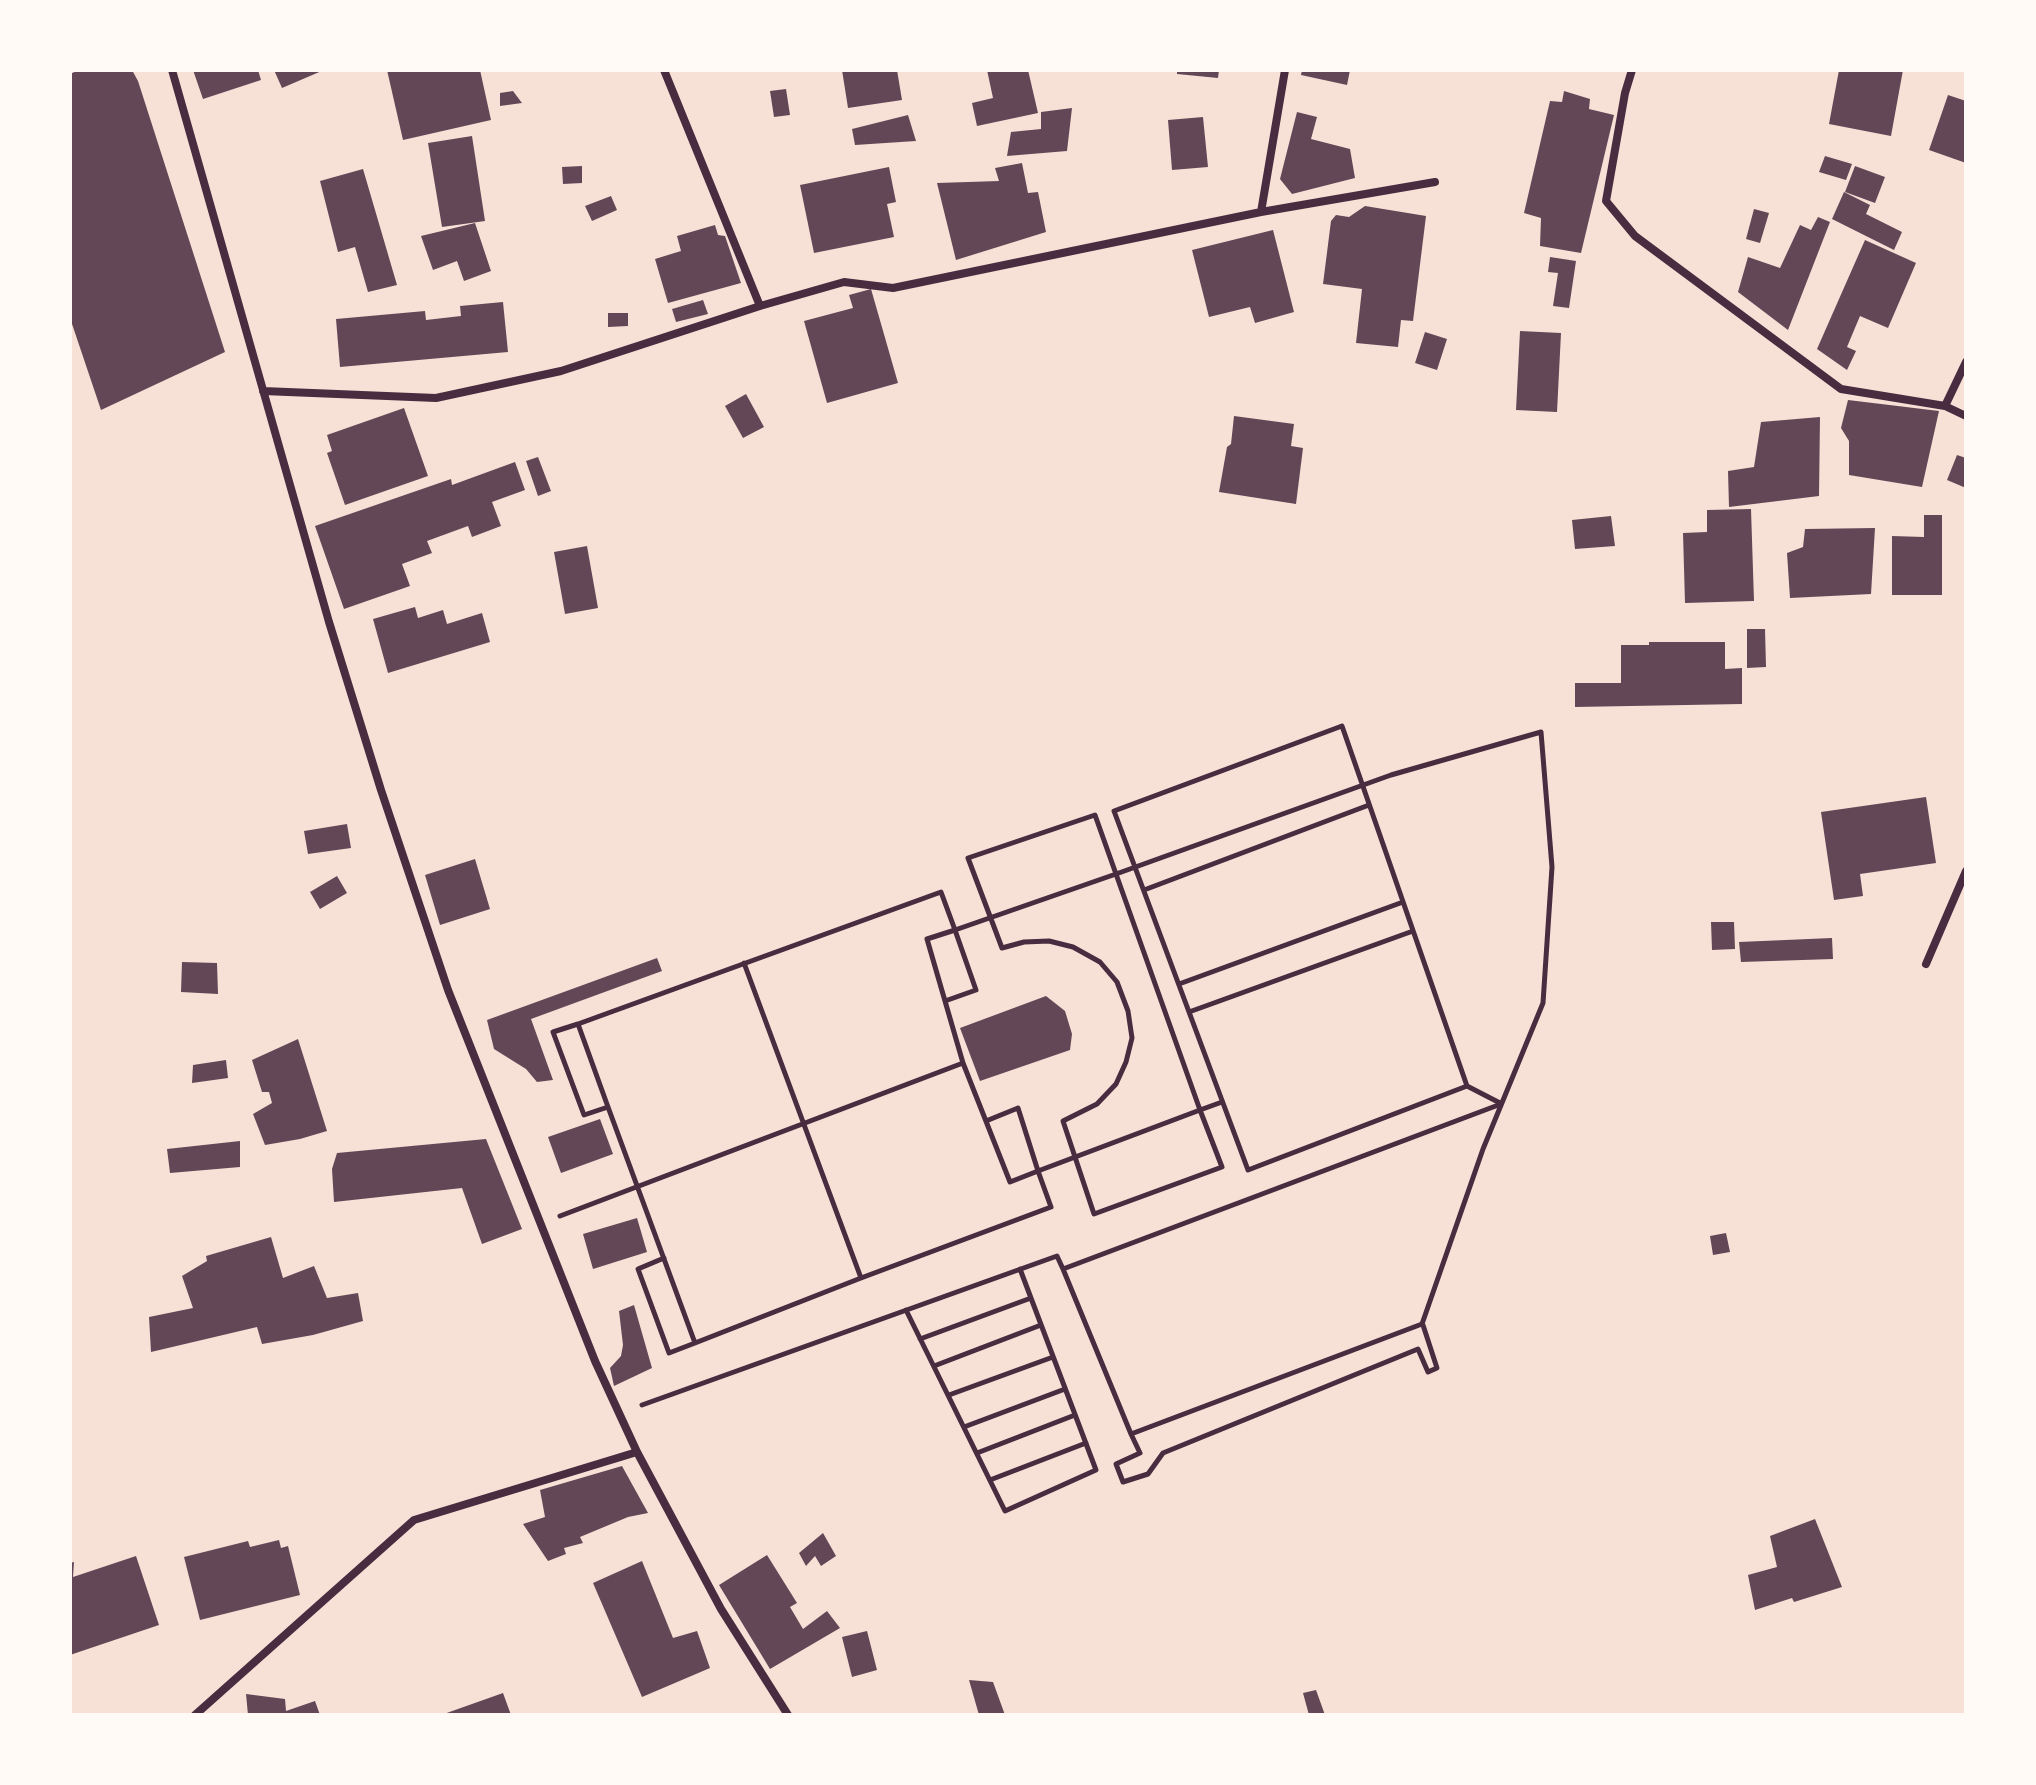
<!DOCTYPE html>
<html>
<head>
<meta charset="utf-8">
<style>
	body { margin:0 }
	#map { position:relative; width:2036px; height:1785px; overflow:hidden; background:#f7e1d7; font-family:"Space Grotesk",sans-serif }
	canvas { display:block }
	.frame { position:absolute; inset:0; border:72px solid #fffaf5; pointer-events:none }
</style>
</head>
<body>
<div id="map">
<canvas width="2036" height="1785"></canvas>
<div class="frame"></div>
</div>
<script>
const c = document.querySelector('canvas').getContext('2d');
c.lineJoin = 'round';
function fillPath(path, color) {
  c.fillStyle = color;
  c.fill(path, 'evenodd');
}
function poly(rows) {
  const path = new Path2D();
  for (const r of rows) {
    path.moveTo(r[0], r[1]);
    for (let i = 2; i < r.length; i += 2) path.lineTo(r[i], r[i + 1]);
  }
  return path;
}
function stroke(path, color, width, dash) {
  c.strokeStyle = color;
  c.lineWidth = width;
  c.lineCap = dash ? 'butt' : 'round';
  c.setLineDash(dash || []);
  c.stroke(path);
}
fillPath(poly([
	[79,70,132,70,138,81,225,352,101,410,70,318,70,74],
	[193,70,258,70,261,80,203,99],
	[274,70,324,70,282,88],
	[387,70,480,70,491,120,403,140],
	[842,70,897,70,902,100,848,108],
	[987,70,1028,70,1038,113,977,126,972,103,993,98],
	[1177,70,1219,70,1218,78,1177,74],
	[1302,70,1350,70,1347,85,1301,75],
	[1839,70,1903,70,1891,136,1829,124],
	[786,89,790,115,774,117,770,91],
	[513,91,522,103,500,106,500,93],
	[1564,91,1590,99,1589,109,1614,115,1581,253,1540,246,1541,218,1524,213,1550,101,1562,102],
	[1948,95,1966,101,1966,163,1929,150],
	[1072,108,1067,151,1007,156,1011,132,1041,129,1041,112],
	[1297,112,1317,117,1311,139,1350,149,1355,178,1292,194,1280,179],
	[908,115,916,141,855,145,852,129],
	[1203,117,1208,167,1172,170,1168,120],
	[472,136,485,221,442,227,428,143],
	[1825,156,1852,164,1846,180,1819,172],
	[1022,163,1028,193,1038,192,1046,232,956,260,937,183,999,181,995,168],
	[582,166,582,183,563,184,562,167],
	[1855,166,1885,177,1875,203,1845,192],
	[889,167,896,202,887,204,894,237,814,253,800,185],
	[363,169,397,285,368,292,355,247,338,252,320,181],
	[1844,192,1870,205,1866,214,1902,232,1894,250,1832,219],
	[611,196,617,210,592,221,585,206],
	[1365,206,1426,216,1413,321,1401,320,1398,347,1356,343,1362,289,1323,284,1331,221,1336,215,1349,217],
	[1754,209,1769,213,1760,243,1746,239],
	[1818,217,1830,222,1788,330,1738,292,1748,257,1780,268,1800,225,1811,230],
	[475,223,491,271,464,281,457,261,433,270,421,236],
	[715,225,718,235,725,236,741,283,668,303,655,259,681,251,677,236],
	[1273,230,1294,312,1255,323,1250,307,1209,317,1192,250],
	[1865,240,1916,263,1888,328,1860,316,1847,347,1856,351,1847,370,1817,349],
	[1550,257,1576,261,1569,308,1553,306,1558,273,1548,272],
	[871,289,898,383,827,403,804,321,853,308,849,295],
	[703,300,708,314,676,322,672,309],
	[503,302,508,352,340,367,336,319,425,311,426,320,461,316,460,306],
	[608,313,628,313,628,326,608,327],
	[1520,331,1561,333,1557,412,1516,410],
	[1425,332,1447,339,1437,370,1415,363],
	[746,394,764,427,743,438,725,406],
	[1848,400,1939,411,1922,487,1849,475,1849,441,1841,428],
	[404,408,428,476,345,505,327,453,332,451,327,435],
	[1234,416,1294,424,1291,446,1303,448,1296,504,1219,492,1227,447,1231,444],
	[1820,417,1819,496,1729,507,1728,471,1754,467,1761,422],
	[1957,455,1966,458,1966,488,1947,480],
	[538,457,551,491,538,496,526,461],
	[515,462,525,490,492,502,501,526,472,537,468,526,427,541,432,553,402,564,410,586,344,609,315,526,451,479,452,485],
	[1751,509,1754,601,1685,603,1683,533,1707,532,1707,510],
	[1924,515,1942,515,1942,595,1892,595,1892,536,1924,537],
	[1611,516,1615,546,1575,549,1572,520],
	[1875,528,1871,594,1790,598,1787,553,1803,547,1805,529],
	[587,546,598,608,565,614,554,552],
	[415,607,418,618,443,610,447,624,482,613,490,642,388,673,373,619],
	[1747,629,1765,629,1766,667,1747,668],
	[1649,642,1725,642,1725,669,1742,668,1742,704,1575,707,1575,683,1621,683,1621,645,1649,645],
	[1926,797,1936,863,1860,874,1863,896,1834,900,1821,812],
	[347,824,351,848,308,854,304,831],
	[475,859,490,909,440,925,425,875],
	[337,876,347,893,320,909,310,892],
	[1711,922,1734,922,1735,949,1712,950],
	[1832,938,1833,959,1741,962,1739,942],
	[657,958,662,971,531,1019,553,1080,537,1082,526,1069,494,1049,487,1020],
	[182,962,217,963,218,994,181,992],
	[1046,996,1065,1011,1072,1034,1070,1050,980,1081,960,1028],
	[298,1039,327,1131,300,1139,265,1145,253,1114,272,1103,269,1092,262,1092,252,1060],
	[226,1060,228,1078,192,1083,193,1065],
	[600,1119,613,1154,561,1173,548,1137],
	[486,1139,522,1229,482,1244,462,1188,334,1202,332,1169,337,1153],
	[240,1141,240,1167,170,1173,167,1149],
	[637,1218,647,1252,593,1269,583,1234],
	[1726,1233,1730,1252,1713,1255,1710,1236],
	[271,1237,283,1278,314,1266,327,1298,358,1293,363,1321,313,1335,262,1344,257,1327,151,1352,149,1317,193,1308,182,1276,207,1261,206,1256],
	[634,1305,652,1368,614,1386,610,1368,621,1356,623,1345,619,1311],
	[622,1466,648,1513,628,1517,580,1537,583,1543,564,1548,566,1554,548,1561,523,1524,545,1517,540,1490],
	[1815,1519,1842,1587,1794,1602,1792,1598,1755,1610,1748,1575,1777,1567,1770,1536],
	[823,1533,836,1556,821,1566,815,1556,806,1566,799,1553],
	[279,1540,281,1548,288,1546,300,1595,200,1620,184,1557,248,1541,250,1547],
	[767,1555,797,1603,790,1607,803,1629,827,1611,840,1628,770,1669,719,1585],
	[136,1556,159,1625,70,1655,70,1563,74,1562,73,1577],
	[642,1561,673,1638,697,1631,710,1668,642,1697,593,1583],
	[867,1631,877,1670,852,1677,842,1637],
	[969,1680,993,1682,1005,1715,979,1715],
	[1316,1690,1325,1715,1309,1715,1303,1693],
	[503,1693,511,1715,441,1715],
	[246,1694,285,1699,286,1711,315,1701,320,1715,248,1715]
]), '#644757');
stroke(poly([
	[1342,726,1467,1086,1248,1170,1114,811,1342,726],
	[1144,890,1369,805],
	[744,963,861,1278],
	[1179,984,1403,902],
	[945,1001,976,990,955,930,1116,874,1200,1110,1038,1171,1018,1108,986,1121],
	[1189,1012,1413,931],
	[578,1024,941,892,955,930,927,939,963,1063,1010,1182,1038,1171,1051,1207,861,1278,695,1343],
	[1467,1086,1500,1103],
	[1222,1102,1200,1110,1222,1167,1094,1214,1063,1121,1097,1104,1116,1084,1126,1062,1132,1038,1128,1011,1117,982,1100,962,1073,947,1049,941,1024,942,1002,948,968,858,1095,815,1116,874,1391,775,1541,732,1552,867,1543,1003,1483,1149,1422,1324,1131,1434,1063,1269,1501,1104],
	[608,1107,584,1115,553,1032,578,1024,608,1107,695,1343,669,1353,638,1269,664,1258],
	[560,1216,963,1063],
	[906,1310,1005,1511,1096,1470,1020,1269],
	[920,1339,1031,1298],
	[934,1366,1041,1325],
	[949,1395,1053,1357],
	[642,1405,1057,1256,1063,1269],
	[964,1427,1065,1389],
	[1131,1434,1140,1453,1116,1464,1123,1482,1148,1474,1163,1453,1418,1349,1428,1372,1437,1368,1423,1325],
	[977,1453,1075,1415],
	[990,1480,1086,1443]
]), '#4a2c40', 5);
stroke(poly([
	[172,70,329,622,381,790,448,990,595,1361,637,1452,721,1609,788,1715],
	[664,70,760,306],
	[1632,70,1625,93,1606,201,1635,236,1841,389,1945,406,1966,416],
	[1261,212,1285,70],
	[263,391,436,398,561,371,760,306,844,282,893,288,1261,212,1435,182],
	[1945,406,1966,362],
	[1926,964,1966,871],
	[195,1715,414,1520,637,1452]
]), '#4a2c40', 8);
</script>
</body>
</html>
